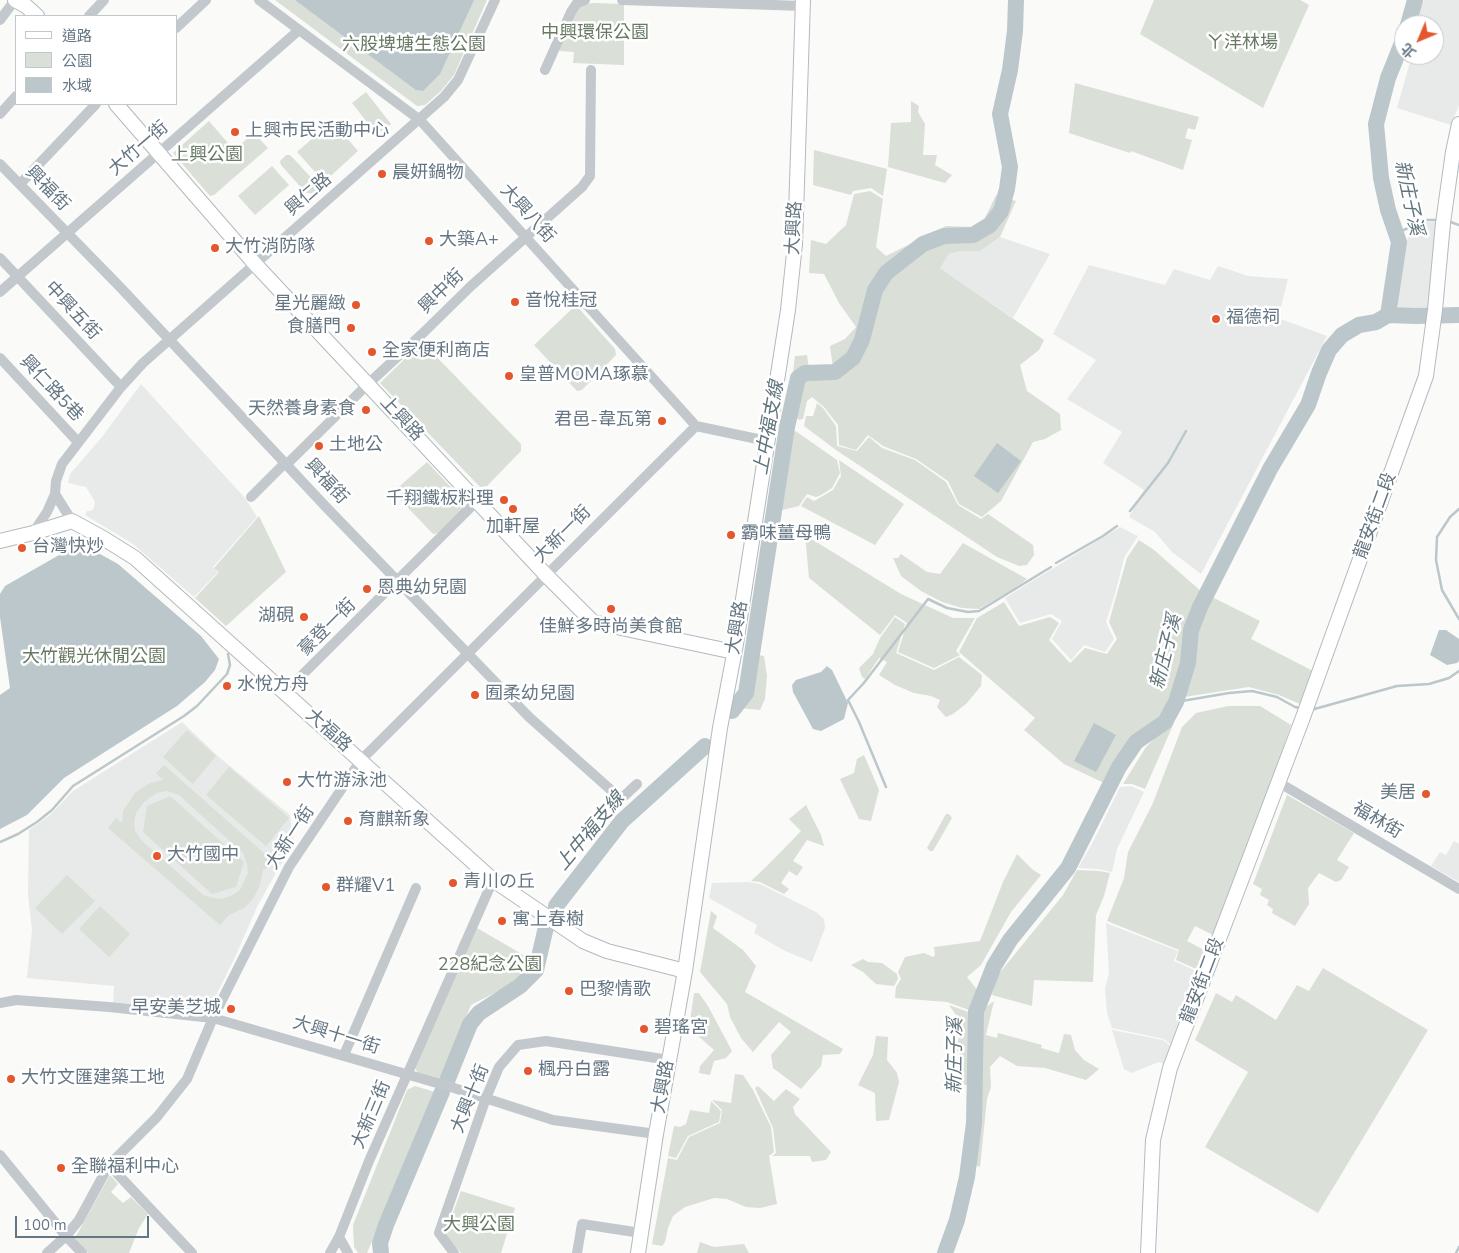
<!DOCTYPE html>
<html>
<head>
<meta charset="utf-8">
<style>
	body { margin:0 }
	#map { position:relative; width:1459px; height:1253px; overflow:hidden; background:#fafaf8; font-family:"Nunito Sans","Noto Sans TC",sans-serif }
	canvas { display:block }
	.legend { position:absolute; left:15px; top:15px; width:162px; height:90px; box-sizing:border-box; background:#fff; border:1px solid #c1c8cd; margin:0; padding:6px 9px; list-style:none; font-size:15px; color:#657683 }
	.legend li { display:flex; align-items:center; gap:10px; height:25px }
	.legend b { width:25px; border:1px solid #c1c8cd }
	.north { position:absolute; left:1394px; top:15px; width:50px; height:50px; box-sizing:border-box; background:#fff; border:1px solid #c1c8cd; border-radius:50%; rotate:225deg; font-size:14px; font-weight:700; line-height:20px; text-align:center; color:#657683 }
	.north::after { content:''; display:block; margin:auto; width:18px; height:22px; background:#e4572e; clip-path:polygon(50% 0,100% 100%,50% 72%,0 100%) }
	.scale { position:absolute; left:15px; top:1216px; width:134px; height:22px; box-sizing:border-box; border:2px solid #657683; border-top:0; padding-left:6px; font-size:15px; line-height:18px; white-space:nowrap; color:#657683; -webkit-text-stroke:4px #fff; paint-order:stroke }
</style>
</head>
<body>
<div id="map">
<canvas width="1459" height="1253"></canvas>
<ul class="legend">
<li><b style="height:6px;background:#fff"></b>道路</li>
<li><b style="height:14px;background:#dadfd7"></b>公園</li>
<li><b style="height:14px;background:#bbc7cb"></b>水域</li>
</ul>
<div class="north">北</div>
<div class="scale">100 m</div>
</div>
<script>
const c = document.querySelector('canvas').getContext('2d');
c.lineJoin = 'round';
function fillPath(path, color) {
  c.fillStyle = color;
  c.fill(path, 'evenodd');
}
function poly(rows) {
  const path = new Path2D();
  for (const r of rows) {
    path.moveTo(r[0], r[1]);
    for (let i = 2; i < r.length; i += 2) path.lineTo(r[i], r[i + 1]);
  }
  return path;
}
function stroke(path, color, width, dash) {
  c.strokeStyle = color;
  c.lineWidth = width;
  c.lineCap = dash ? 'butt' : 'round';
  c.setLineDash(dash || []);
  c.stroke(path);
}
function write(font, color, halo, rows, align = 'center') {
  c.font = font + ' "Nunito Sans","Noto Sans TC","Noto Sans JP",sans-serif';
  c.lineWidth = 5;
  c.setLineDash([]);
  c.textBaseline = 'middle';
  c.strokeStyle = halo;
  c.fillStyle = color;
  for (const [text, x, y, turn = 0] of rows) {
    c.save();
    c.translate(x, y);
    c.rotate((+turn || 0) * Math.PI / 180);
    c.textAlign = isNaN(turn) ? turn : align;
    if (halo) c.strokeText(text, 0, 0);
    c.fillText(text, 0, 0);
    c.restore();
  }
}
fillPath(poly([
	[1424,0,1459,0,1459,105,1451,125,1397,108,1412,55,1434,55,1434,25,1414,25],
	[1425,222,1439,222,1428,314,1394,309,1406,242,1413,229],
	[1000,237,1050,254,1013,318,940,268,949,254,961,251,980,251],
	[1089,265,1165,285,1174,269,1210,280,1218,266,1248,276,1288,279,1278,318,1327,336,1201,574,1172,552,1155,532,1129,517,1144,490,1103,463,1122,432,1067,399,1096,360,1053,334],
	[141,384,245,498,257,517,213,567,218,572,194,597,133,544,85,515,87,511,91,511,94,508,95,502,86,487,68,483,70,474,102,437],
	[1120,527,1138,536,1124,558,1115,594,1106,622,1114,639,1105,652,1084,645,1071,660,1052,639,1062,621,1051,614,1020,623,1005,598],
	[182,722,220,758,290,815,294,844,278,869,257,907,236,955,207,1014,113,1005,114,986,27,978,32,930,28,895,29,830,50,815,73,791],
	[1131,786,1144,792,1117,849,1112,872,1098,869,1078,868,1092,844,1120,787],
	[1454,841,1459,844,1459,882,1431,866,1440,852,1446,855],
	[749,882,760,884,816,912,824,919,825,928,812,962,783,950,754,933,757,925,709,898,712,883],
	[1106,923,1178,951,1174,961,1203,974,1175,1049,1164,1039,1112,1028,1107,1013,1105,988,1109,973],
	[1112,1030,1163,1040,1175,1050,1168,1065,1159,1062,1131,1073,1124,1069]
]), '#e8e9e9');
fillPath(poly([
	[275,0,487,0,454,75,441,91,425,105,417,106],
	[1154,0,1300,0,1309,5,1263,108,1140,34],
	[594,3,624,4,624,65,573,63,574,52,559,51,561,42,576,10,583,4],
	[1075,83,1199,117,1195,130,1188,128,1185,138,1192,140,1183,170,1131,151,1130,153,1069,133],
	[366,92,391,124,377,135,352,103],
	[911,101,919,106,918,112,925,124,923,155,937,155,935,165,952,175,945,183,888,167,891,123,911,122],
	[209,121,234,150,254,133,268,148,214,195,210,196,173,153],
	[332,121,358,151,324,182,297,152],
	[814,150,887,169,883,196,871,188,853,191,851,195,813,185],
	[286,155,290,155,293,158,317,184,316,191,312,193,306,193,281,165,280,161],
	[272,166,289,185,255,215,238,196],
	[870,191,883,199,876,247,886,256,946,226,972,227,985,218,996,195,1016,201,1000,237,980,251,961,251,949,254,940,268,1044,340,1039,350,1020,365,1027,391,1060,414,1061,430,1045,439,1033,442,1001,501,982,517,959,504,948,481,916,459,883,446,868,435,856,450,839,445,838,425,824,407,812,397,807,401,803,419,799,420,788,412,795,356,807,355,810,376,834,375,830,346,845,339,856,327,839,303,824,274,809,273,811,240,826,244,846,225,854,194],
	[576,305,615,349,616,355,582,390,577,391,534,345],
	[418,346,426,346,521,444,521,451,487,486,480,487,380,383],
	[817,403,823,408,836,426,837,446,857,451,869,437,882,448,915,460,946,482,958,505,981,519,988,514,1033,545,1034,555,1027,565,1019,566,997,557,836,450,804,426,806,416,813,416],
	[790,429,797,432,837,460,840,473,832,488,821,495,816,497,807,494,799,506,778,511],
	[839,460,904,504,875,545,801,506,807,497,814,501,833,490,841,476],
	[427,462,465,502,465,508,439,533,433,534,393,492],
	[259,516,286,572,226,626,195,598,219,572,214,568],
	[805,535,901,594,953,618,975,618,956,651,960,655,934,668,898,652,907,623,895,615,880,635,809,578],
	[1139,540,1154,550,1202,592,1185,628,1182,664,1170,700,1161,716,1131,741,1113,768,1106,784,1064,764,1024,730,1035,718,959,652,977,618,1004,602,1019,626,1050,617,1059,623,1049,640,1070,663,1085,648,1107,654,1117,639,1109,622,1127,558],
	[963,543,1027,579,1015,588,979,609,962,608,942,602,921,591,901,576,893,558,898,558,901,554,927,572,940,574],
	[1212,597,1260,621,1251,639,1313,671,1300,704,1279,695,1249,687,1184,697,1195,664,1196,629],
	[895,617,905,624,896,653,934,670,959,657,982,675,981,686,966,704,953,714,946,717,937,707,940,700,931,696,914,693,895,685,879,675,887,662,879,658,865,679,862,677,859,668,873,654,880,638],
	[750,654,764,656,767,676,765,699,760,710,740,708],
	[1228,706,1260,706,1291,725,1217,937,1195,926,1187,941,1210,953,1203,972,1176,960,1179,950,1107,921,1124,878,1128,852,1153,803,1182,727,1196,713],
	[1172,721,1174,723,1145,789,1132,784,1123,784,1146,747],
	[187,730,216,756,193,784,163,757],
	[864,755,879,790,871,821,859,819,840,779,854,773,857,759],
	[164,765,273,861,266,869,263,869,260,885,253,899,244,908,229,915,220,925,108,828,116,818,122,823,123,811,135,793,150,783,163,780,156,773],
	[166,791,179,795,243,853,247,864,248,873,240,890,231,896,221,899,213,898,203,895,141,840,135,831,134,822,136,813,144,802,157,793],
	[229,767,289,818,266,846,206,795],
	[1287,795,1354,833,1337,860,1349,867,1341,880,1336,882,1319,873,1308,888,1309,904,1295,926,1272,913,1273,909,1267,905,1269,900,1260,895,1262,889,1253,884],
	[170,796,244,862,236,887,212,894,143,832,147,806],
	[806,805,821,835,824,846,807,840,793,861,803,867,797,876,789,871,781,883,789,889,784,894,760,882,751,881,767,866,801,831,789,819],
	[946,814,949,814,952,818,933,851,930,851,927,848],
	[1017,854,1032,869,1041,875,1011,912,981,965,967,977,978,991,969,1010,947,1002,895,998,896,987,901,979,898,972,905,957,924,953,933,957,935,955,934,947,980,941,1003,882],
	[1077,870,1099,871,1110,873,1104,896,1096,915,1093,982,1034,980,1032,1006,992,995,997,976,1063,895],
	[67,875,95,901,62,934,35,908],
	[100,906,130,934,109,957,79,929],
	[711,911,717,916,713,928,743,950,756,966,745,992,843,1049,840,1054,823,1055,821,1066,801,1089,773,1068,771,1055,791,1032,779,1022,753,1052,741,1038,730,1017,727,1004,700,972],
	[477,928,532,960,528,971,520,980,471,1005,439,1081,420,1077,415,1068],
	[863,959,868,962,882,963,897,974,898,979,894,986,876,984,863,972,851,965],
	[1323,968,1428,1030,1318,1213,1205,1147,1248,1072,1195,1040,1216,993,1232,1002,1236,995,1276,1020,1297,985,1309,991],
	[694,993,699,993,708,1006,732,1051,726,1058,714,1061,710,1075,699,1073,700,1066,714,1050,689,1028],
	[994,1001,986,1035,997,1038,998,1033,1042,1045,1041,1048,1059,1053,1064,1034,1071,1035,1075,1050,1084,1060,1099,1069,1086,1080,1045,1068,1017,1066,1000,1056,990,1067,991,1087,987,1099,980,1167,975,1165,981,1100,980,1035,983,1018,986,1007],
	[949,1005,971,1013,970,1085,959,1085,964,1061,956,1049,960,1033,956,1015],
	[876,1036,888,1037,887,1060,897,1073,899,1082,889,1120,876,1121,875,1093,858,1085,873,1055],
	[735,1074,743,1075,753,1090,771,1127,774,1152,769,1156,777,1204,760,1208,746,1207,727,1199,714,1198,685,1207,673,1216,668,1228,665,1242,662,1246,652,1244,668,1158,677,1160,689,1137,720,1123,722,1110,712,1100,731,1103],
	[415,1086,435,1092,367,1253,358,1253,354,1247,353,1225,407,1090],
	[758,1086,774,1101,786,1089,800,1099,793,1107,795,1114,831,1152,826,1160,812,1162,810,1156,772,1156,776,1153,773,1128,755,1088],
	[711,1101,721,1111,719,1122,688,1136,676,1158,668,1156,674,1126,680,1127,686,1124,690,1110,709,1113],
	[110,1175,118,1184,111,1192,123,1203,131,1197,148,1214,139,1228,129,1253,88,1253,75,1238],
	[461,1191,515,1208,501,1253,461,1253,445,1234],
	[700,1242,714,1247,744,1244,749,1253,697,1253]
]), '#dadfd7');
fillPath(poly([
	[295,0,474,0,440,74,423,91,416,90],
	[997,443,1021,461,998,493,974,476],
	[80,543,118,564,201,636,219,659,215,670,205,682,177,706,64,778,27,815,0,829,0,695,10,688,0,617,0,594,5,586],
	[1439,630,1446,630,1459,639,1459,661,1457,663,1447,665,1430,655],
	[827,666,832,670,848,703,844,719,821,731,813,729,793,692,792,685,796,680,821,672],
	[1094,723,1116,735,1096,772,1074,761]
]), '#bbc7cb');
stroke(poly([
	[1448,221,1459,225],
	[1397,233,1426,220,1440,220],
	[1459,509,1450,517,1437,537,1436,560,1442,590,1459,619],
	[1130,511,1168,463,1186,431],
	[1056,563,1103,536,1117,526],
	[1176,702,1229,693,1252,691,1277,697,1295,707,1300,708],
	[1311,710,1397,686,1429,684,1449,678,1459,671],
	[886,787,859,722,848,700,863,684,928,599,947,608,968,612,979,611,1051,567],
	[0,842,18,834,37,822,52,810,73,786,184,716,197,706,227,674,230,665,228,654],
	[1456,1253,1459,1247]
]), '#bbc7cb', 2.5);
stroke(poly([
	[1408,25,1415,0],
	[1388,315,1416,316,1459,315],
	[732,711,746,693,787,427,798,378,805,373,835,372,853,358,862,340,875,290,886,273,923,244,944,236,973,235,990,225,1001,211,1007,189,1010,167,1000,114,1010,70,1015,31,1016,0],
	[556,906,622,821,705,746],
	[447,1081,470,1024,479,1013,520,986,536,970,546,927],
	[381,1253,380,1243,386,1225,442,1092],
	[945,1253,957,1220,967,1177,974,1123,976,1012,994,966,1010,940,1068,868,1119,767,1136,742,1165,722,1176,702,1188,663,1191,630,1200,607,1270,469,1308,405,1319,373,1329,350,1342,335,1359,325,1376,322,1388,315,1399,242,1388,210,1381,178,1376,124,1388,78,1404,38]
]), '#bbc7cb', 16);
const secondary = poly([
	[15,0,26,6,37,16],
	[116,104,255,264,546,575,593,622,734,652],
	[0,541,33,533,72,521,103,538,135,558,493,880,583,941,607,951,685,971],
	[638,1253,656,1134,685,971,720,728,736,644,788,310,795,244,803,0],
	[1148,1253,1153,1140,1170,1068,1302,720,1426,376,1435,310,1443,223,1453,152,1459,124]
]);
stroke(secondary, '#b3babf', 16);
stroke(poly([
	[259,0,420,120,696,426,767,441],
	[622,0,803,6],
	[89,16,104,0],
	[0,20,15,0],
	[176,28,206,0],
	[545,70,571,12,577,3,585,0],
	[0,114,16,96],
	[0,164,121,288,326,507,529,717,621,799,637,784],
	[20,184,96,104],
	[0,258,121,387],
	[0,292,299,30],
	[0,358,78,442],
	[287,464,368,384,422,334,471,286,582,187,590,176,591,70],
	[251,497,285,463],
	[72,521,55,494,56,481,62,464,121,387,143,363,444,97,458,80,495,0],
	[33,533,47,512,55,494],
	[285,692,477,501],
	[1278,782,1459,889],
	[0,1003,16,1000,109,1007,213,1018,454,1088,553,1120,656,1134],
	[344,1055,416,888],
	[0,1155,66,1236,82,1253],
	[109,1165,192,1253],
	[339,1237,348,1253],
	[47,1253,66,1236,79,1220,109,1165,157,1117,187,1079,213,1018,289,867,361,760,696,426],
	[330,1253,339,1237,369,1161,493,880],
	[454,1253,439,1233,486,1098,499,1067,518,1045,546,1041,669,1060],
	[577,1253,582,1224,641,1233]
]), '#c3c8cc', 10);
stroke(secondary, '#fff', 14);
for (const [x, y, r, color] of [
	[235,132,5,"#e4572e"],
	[382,174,5,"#e4572e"],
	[429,241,5,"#e4572e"],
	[215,248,5,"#e4572e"],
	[515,302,5,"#e4572e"],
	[356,305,5,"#e4572e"],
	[1216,319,5,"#e4572e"],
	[351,328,5,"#e4572e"],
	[372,352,5,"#e4572e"],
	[509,376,5,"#e4572e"],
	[366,410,5,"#e4572e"],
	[662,421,5,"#e4572e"],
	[319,446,5,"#e4572e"],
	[504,500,5,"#e4572e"],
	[513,509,5,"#e4572e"],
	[731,535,5,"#e4572e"],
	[22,548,5,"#e4572e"],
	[367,589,5,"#e4572e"],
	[611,609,5,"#e4572e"],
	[304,617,5,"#e4572e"],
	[227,686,5,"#e4572e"],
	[475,695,5,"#e4572e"],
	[287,782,5,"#e4572e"],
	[1426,794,5,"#e4572e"],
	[348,821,5,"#e4572e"],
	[157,856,5,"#e4572e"],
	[453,883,5,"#e4572e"],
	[326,887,5,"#e4572e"],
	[502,921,5,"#e4572e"],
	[569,991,5,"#e4572e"],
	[231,1009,5,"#e4572e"],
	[644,1029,5,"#e4572e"],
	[528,1071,5,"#e4572e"],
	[11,1079,5,"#e4572e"],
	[61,1168,5,"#e4572e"]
]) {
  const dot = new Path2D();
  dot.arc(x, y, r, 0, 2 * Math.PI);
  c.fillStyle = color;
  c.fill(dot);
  stroke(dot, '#fff', 2);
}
write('18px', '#687a64', '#fff', [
	["中興環保公園",595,34],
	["ㄚ洋林場",1242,44],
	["六股埤塘生態公園",414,46],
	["上興公園",207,156],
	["大竹觀光休閒公園",94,658],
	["228紀念公園",490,966],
	["大興公園",479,1226]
]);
write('18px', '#657683', '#fff', [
	["上興市民活動中心",245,132],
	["晨妍鍋物",392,174],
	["大築A+",439,241],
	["大竹消防隊",225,248],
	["音悅桂冠",525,302],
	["星光麗緻",346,305,"right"],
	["福德祠",1226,319],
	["食膳門",341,328,"right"],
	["全家便利商店",382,352],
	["皇普MOMA琢慕",519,376],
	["天然養身素食",356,410,"right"],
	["君邑-韋瓦第",652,421,"right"],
	["土地公",329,446],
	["千翔鐵板料理",494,500,"right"],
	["加軒屋",513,528,"center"],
	["霸味薑母鴨",741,535],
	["台灣快炒",32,548],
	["恩典幼兒園",377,589],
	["湖硯",294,617,"right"],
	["佳鮮多時尚美食館",611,628,"center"],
	["水悅方舟",237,686],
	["囿柔幼兒園",485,695],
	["大竹游泳池",297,782],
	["美居",1416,794,"right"],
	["育麒新象",358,821],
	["大竹國中",167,856],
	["青川の丘",463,883],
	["群耀V1",336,887],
	["寓上春樹",512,921],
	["巴黎情歌",579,991],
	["早安美芝城",221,1009,"right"],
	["碧瑤宮",654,1029],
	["楓丹白露",538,1071],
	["大竹文匯建築工地",21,1079],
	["全聯福利中心",71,1168]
], 'left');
write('18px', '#657683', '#fff', [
	["大竹一街",139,149,-41],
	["興福街",47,189,46],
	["興仁路",309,195,-41],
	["大興八街",527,214,48],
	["大興路",795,228,-87],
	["興中街",442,292,-44],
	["中興五街",72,311,47],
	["興仁路5巷",51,389,47],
	["上興路",401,419,47],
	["興福街",326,482,47],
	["龍安街二段",1376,516,-70],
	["大新一街",563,535,-45],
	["豪登一街",328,628,-45],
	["大興路",738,628,-81],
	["大福路",328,731,42],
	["福林街",1377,821,30],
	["大新一街",291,838,-57],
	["龍安街二段",1203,981,-69],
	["大興十一街",336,1036,17],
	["大興路",664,1087,-80],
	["大興十街",471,1099,-68],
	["大新三街",372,1115,-67]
]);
write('italic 19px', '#60757c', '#fff', [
	["新庄子溪",1408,198,78],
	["上中福支線",770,428,-80],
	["新庄子溪",1167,652,-76],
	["上中福支線",591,832,-50],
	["新庄子溪",956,1056,-89]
]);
</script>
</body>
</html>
